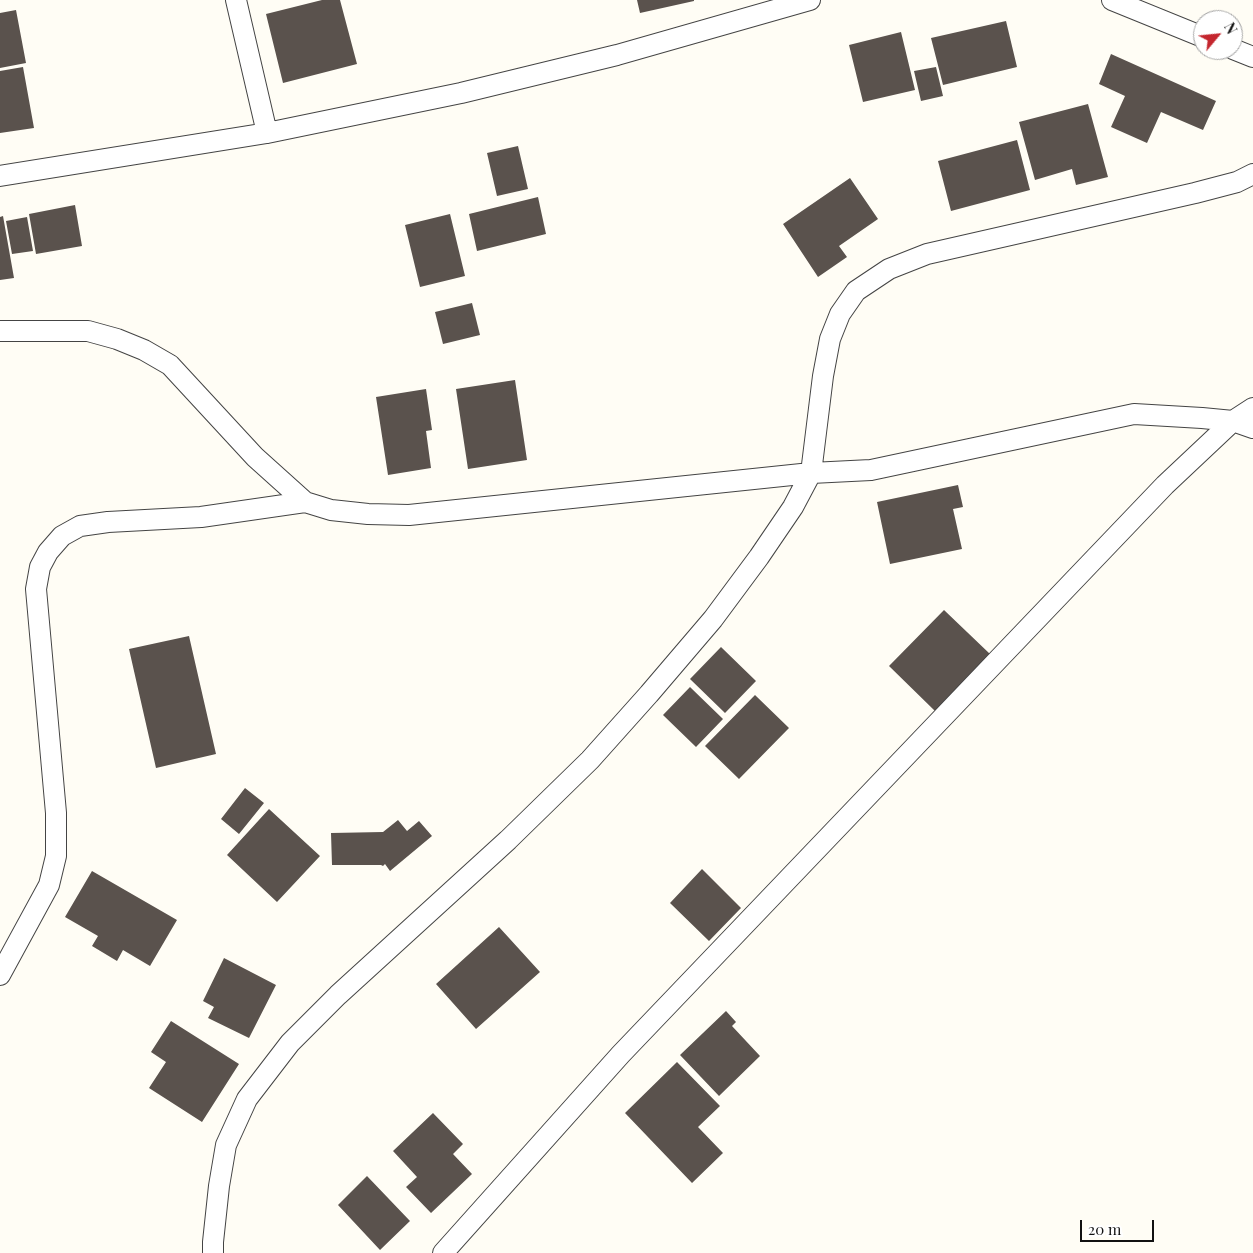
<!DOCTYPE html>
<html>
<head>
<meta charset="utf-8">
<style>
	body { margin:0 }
	#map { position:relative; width:1253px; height:1253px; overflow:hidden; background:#fffdf5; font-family:"Playfair Display",serif }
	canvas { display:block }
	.north { position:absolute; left:1193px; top:10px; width:50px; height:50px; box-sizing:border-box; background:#fff; border:1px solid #a0a0a0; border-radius:50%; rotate:62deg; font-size:14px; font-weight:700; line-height:20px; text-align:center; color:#111 }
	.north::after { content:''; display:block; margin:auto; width:18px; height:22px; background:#c4262e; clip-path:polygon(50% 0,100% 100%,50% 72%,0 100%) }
	.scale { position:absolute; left:1080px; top:1220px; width:74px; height:22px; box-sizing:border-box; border:2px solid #111; border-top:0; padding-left:6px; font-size:15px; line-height:18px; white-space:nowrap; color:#111; -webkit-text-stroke:4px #fff; paint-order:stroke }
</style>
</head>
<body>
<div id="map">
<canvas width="1253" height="1253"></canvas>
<div class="north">N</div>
<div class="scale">20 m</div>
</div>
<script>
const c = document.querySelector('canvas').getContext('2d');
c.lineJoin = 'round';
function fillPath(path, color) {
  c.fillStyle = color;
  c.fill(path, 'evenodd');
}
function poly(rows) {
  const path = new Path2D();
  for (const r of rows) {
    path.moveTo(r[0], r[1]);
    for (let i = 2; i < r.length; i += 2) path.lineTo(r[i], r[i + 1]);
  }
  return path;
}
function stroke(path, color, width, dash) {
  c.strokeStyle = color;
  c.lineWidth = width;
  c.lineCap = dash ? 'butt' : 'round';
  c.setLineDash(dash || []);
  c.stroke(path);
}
fillPath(poly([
	[322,0,340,0,357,64,283,83,266,14],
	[637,0,694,0,694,1,640,13],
	[16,10,26,63,0,68,0,13],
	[1006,21,1017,67,943,85,931,38],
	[901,32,915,90,863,102,849,45],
	[1111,54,1216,101,1203,130,1161,112,1147,143,1111,127,1125,96,1099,84],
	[23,67,34,128,0,133,0,71],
	[936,67,943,96,921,101,914,71],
	[1088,104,1108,177,1076,185,1072,169,1035,180,1019,122],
	[1017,140,1030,190,951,211,938,161],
	[518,146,528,189,497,196,487,153],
	[850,178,878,219,839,246,847,257,818,277,783,224],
	[538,197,546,234,477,251,469,214],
	[75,205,82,246,36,254,29,214],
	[450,214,465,276,420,287,405,225],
	[3,216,14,278,0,280,0,217],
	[27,217,33,251,12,254,6,221],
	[472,303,480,335,443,344,435,312],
	[515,380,527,460,468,469,456,389],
	[426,389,432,430,426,431,431,468,388,475,376,397],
	[958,485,963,507,953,509,962,549,890,564,877,502],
	[944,610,990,654,935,711,889,666],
	[189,636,216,754,156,768,129,649],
	[721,647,756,681,725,713,690,679],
	[690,687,723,719,696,747,663,715],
	[755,695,789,728,739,779,705,746],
	[245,788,264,803,239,834,221,819],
	[269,809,320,856,277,902,227,855],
	[398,820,407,831,419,821,432,836,390,871,385,864,383,866,381,865,332,865,331,833,383,832],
	[702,869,741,908,709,941,670,903],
	[92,871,177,920,150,966,123,950,117,961,92,946,98,936,65,917],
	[499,927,540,972,476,1029,436,984],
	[224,958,276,985,249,1038,208,1018,214,1007,203,1001],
	[726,1011,736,1022,732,1026,760,1056,719,1096,680,1055],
	[171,1021,239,1064,202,1122,149,1088,166,1062,151,1052],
	[677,1062,720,1106,698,1127,723,1153,692,1183,625,1113],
	[433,1113,463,1144,453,1154,472,1174,431,1213,406,1187,417,1177,393,1151],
	[367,1176,410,1221,380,1250,338,1205]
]), '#5a524d');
const street = poly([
	[236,0,267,133],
	[1112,0,1203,37],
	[1233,49,1253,57],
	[0,176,267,133,461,93,617,55,810,0],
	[0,331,88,331,117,339,144,350,170,365,255,457,305,502],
	[0,975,49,885,56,856,56,813,36,589,40,567,48,552,62,536,80,526,108,522,201,517,305,502,331,510,368,514,409,515,811,473,871,470,1134,414,1202,418,1233,421,1253,428],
	[213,1253,213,1242,219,1186,226,1145,247,1099,290,1043,338,995,508,840,590,760,649,694,713,619,759,557,793,507,811,473,823,376,830,339,840,314,856,291,889,269,927,254,1195,193,1237,182,1253,174],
	[443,1253,621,1054,1165,485,1233,421,1253,408]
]);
stroke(street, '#444', 22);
stroke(street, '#fff', 20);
</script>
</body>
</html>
